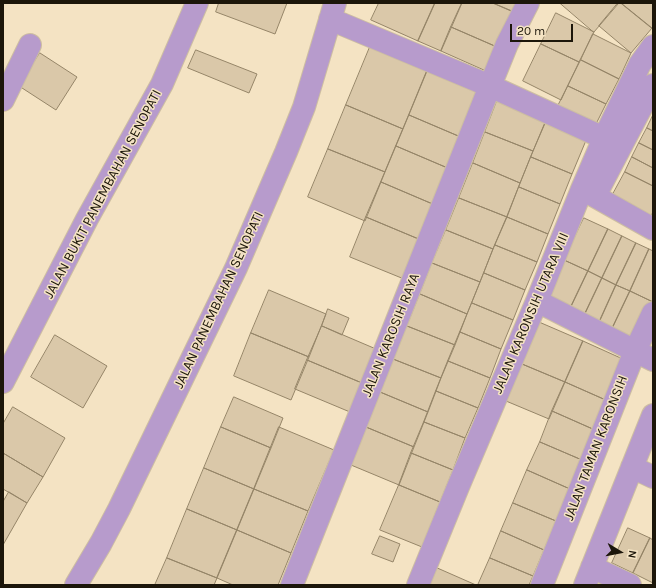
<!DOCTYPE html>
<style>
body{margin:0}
#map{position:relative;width:656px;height:588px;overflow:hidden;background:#f4e3c3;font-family:Karla,sans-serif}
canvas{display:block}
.frame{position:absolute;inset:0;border:4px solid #1c160a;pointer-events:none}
.north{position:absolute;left:600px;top:532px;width:40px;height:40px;-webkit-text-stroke:3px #f4e3c3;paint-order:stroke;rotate:100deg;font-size:11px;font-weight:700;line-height:16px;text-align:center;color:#1c160a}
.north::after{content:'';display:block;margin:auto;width:14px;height:18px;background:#1c160a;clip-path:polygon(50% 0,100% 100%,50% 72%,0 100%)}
.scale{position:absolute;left:510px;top:24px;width:63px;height:18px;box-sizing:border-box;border:2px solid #1c160a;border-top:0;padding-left:5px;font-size:12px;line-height:14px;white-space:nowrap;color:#1c160a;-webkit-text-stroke:3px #f4e3c3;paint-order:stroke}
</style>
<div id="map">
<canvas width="656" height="588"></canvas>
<div class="frame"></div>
<div class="north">N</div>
<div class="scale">20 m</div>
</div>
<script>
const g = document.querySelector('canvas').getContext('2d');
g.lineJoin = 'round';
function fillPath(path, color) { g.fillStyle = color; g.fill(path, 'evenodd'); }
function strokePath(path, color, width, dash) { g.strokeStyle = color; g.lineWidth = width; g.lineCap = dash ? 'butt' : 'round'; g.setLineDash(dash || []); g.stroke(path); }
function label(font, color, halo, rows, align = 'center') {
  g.font = font + ' Karla,sans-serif'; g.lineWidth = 3; g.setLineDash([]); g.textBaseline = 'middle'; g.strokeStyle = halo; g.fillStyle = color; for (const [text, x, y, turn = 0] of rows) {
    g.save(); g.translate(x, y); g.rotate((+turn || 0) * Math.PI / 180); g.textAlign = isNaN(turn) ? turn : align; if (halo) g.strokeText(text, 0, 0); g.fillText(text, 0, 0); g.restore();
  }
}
const building = new Path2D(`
 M219 3H287L275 34 216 12Z
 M379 3H435L418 41 371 20Z
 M435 3H462L441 51 418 41Z
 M462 3H493L512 11 497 47 451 27Z
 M493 3H516L512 11Z
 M560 3H617L618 4 594 32Z
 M618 3H621L652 28 631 53 599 26Z
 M621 3H653V26L652 28Z
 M556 13 594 32 579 62 541 44Z
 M451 27 497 47 486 71 441 51Z
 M593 34 631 53 619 79 581 60Z
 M541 44 579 62 561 100 523 81Z
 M370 47 427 71 403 129 346 105Z
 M196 50 257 74 249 93 188 68Z
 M40 53 77 77 56 110 19 86Z
 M581 60 619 79 606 104 568 86Z
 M427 71 481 94 463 138 409 115Z
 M568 86 606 104 596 124 558 106Z
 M497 101 546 121 533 151 485 132Z
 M346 105 403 129 385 172 328 149Z
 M409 115 463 138 450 169 396 146Z
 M653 115V131L647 128Z
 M546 121 587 138 572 174 531 157Z
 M647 128 653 131V150L639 143Z
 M485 132 533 151 520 183 473 163Z
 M639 143 653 150V168L632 157Z
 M396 146 450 169 435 205 381 182Z
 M328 149 385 172 365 221 308 197Z
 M531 157 572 174 560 204 519 187Z
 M632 157 653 168V186L625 172Z
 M473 163 520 183 507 217 459 198Z
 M625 172 653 186V212L651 216 612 196Z
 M381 182 435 205 421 240 366 217Z
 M519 187 560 204 548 234 507 217Z
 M459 198 507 217 493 249 446 230Z
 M366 217 421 240 404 279 350 257Z
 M507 217 548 234 537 262 495 245Z
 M584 218 608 229 588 271 564 260Z
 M608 229 622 236 602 278 588 271Z
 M446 230 493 249 480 282 432 263Z
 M622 236 636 243 616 285 602 278Z
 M636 243 649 249 630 291 616 285Z
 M495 245 537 262 525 290 484 273Z
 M649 249 653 251V302L630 291Z
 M564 260 588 271 568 313 544 302Z
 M432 263 480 282 467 314 420 294Z
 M588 271 602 278 582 320 568 313Z
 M484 273 525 290 513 320 472 303Z
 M602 278 616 285 597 327 582 320Z
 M616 285 630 291 610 333 597 327Z
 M269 290 326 314 309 357 251 333Z
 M630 291 653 302 633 344 610 333Z
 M420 294 467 314 455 345 407 326Z
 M472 303 513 320 501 349 460 332Z
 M328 309 349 318 342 335 322 326Z
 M539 322 583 341 565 382 522 364Z
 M322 326 376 349 362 383 307 360Z
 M407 326 455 345 441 378 393 359Z
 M460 332 501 349 490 378 448 361Z
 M251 333 309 357 291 400 234 376Z
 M55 335 107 366 83 408 31 377Z
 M583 341 625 360 608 401 565 382Z
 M393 359 441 378 428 412 380 392Z
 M307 360 362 383 350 412 295 389Z
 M448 361 490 378 478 408 436 391Z
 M522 364 565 382 549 419 506 401Z
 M565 382 608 401 595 430 552 411Z
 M436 391 478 408 465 438 424 422Z
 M380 392 428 412 414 447 366 427Z
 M234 397 283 418 271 448 221 427Z
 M13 407 65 438 43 477 3 453V424Z
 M552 411 595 430 582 460 540 442Z
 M424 422 465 438 453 470 411 453Z
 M221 427 271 448 254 489 204 468Z
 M279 427 334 450 308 511 254 489Z
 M366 427 414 447 399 485 351 465Z
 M540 442 582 460 570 489 527 470Z
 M3 453 43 477 27 503 3 489Z
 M411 453 453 470 440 502 399 485Z
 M204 468 254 489 237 530 187 509Z
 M527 470 570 489 556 521 513 503Z
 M399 485 440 502 422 547 380 530Z
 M254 489 308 511 291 553 237 530Z
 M9 492 27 503 3 545V502Z
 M513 503 556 521 544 550 501 531Z
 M187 509 237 530 217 578 167 558Z
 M628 528 650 538 633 573 612 563Z
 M237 530 291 553 278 585H233L217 578Z
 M501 531 544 550 533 576 490 558Z
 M380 536 400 544 393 562 372 554Z
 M650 538 653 540V583L633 573Z
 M167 558 217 578 214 585H155Z
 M490 558 533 576 529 585H478Z
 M435 567 476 585H427Z`);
const street = new Path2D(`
 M330 19 490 86 604 138
 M3 100 30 45
 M582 189 653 229
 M595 196 653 85
 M537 301 653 360
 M3 382 87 219 162 84 197 3
 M632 467 653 477
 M592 567 630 585
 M76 585 101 543 119 509 236 268 286 152 304 107 335 3
 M292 585 490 86 507 44 528 3
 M418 585 458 487 537 301 582 189 604 138 640 64 653 46
 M542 585 635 351 653 313
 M585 585 653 415`);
const streetNames = [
 ["JALAN BUKIT PANEMBAHAN SENOPATI",103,194,-62],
 ["JALAN PANEMBAHAN SENOPATI",219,300,-65],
 ["JALAN KARONSIH UTARA VIII",531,313,-67],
 ["JALAN KAROSIH RAYA",391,335,-68],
 ["JALAN TAMAN KARONSIH",596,448,-69]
];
fillPath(building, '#dac8a9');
strokePath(building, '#958568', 1);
strokePath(street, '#cdbea2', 24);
strokePath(street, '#b79bcc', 22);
label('14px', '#1c160a', '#f4e3c3', streetNames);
</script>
